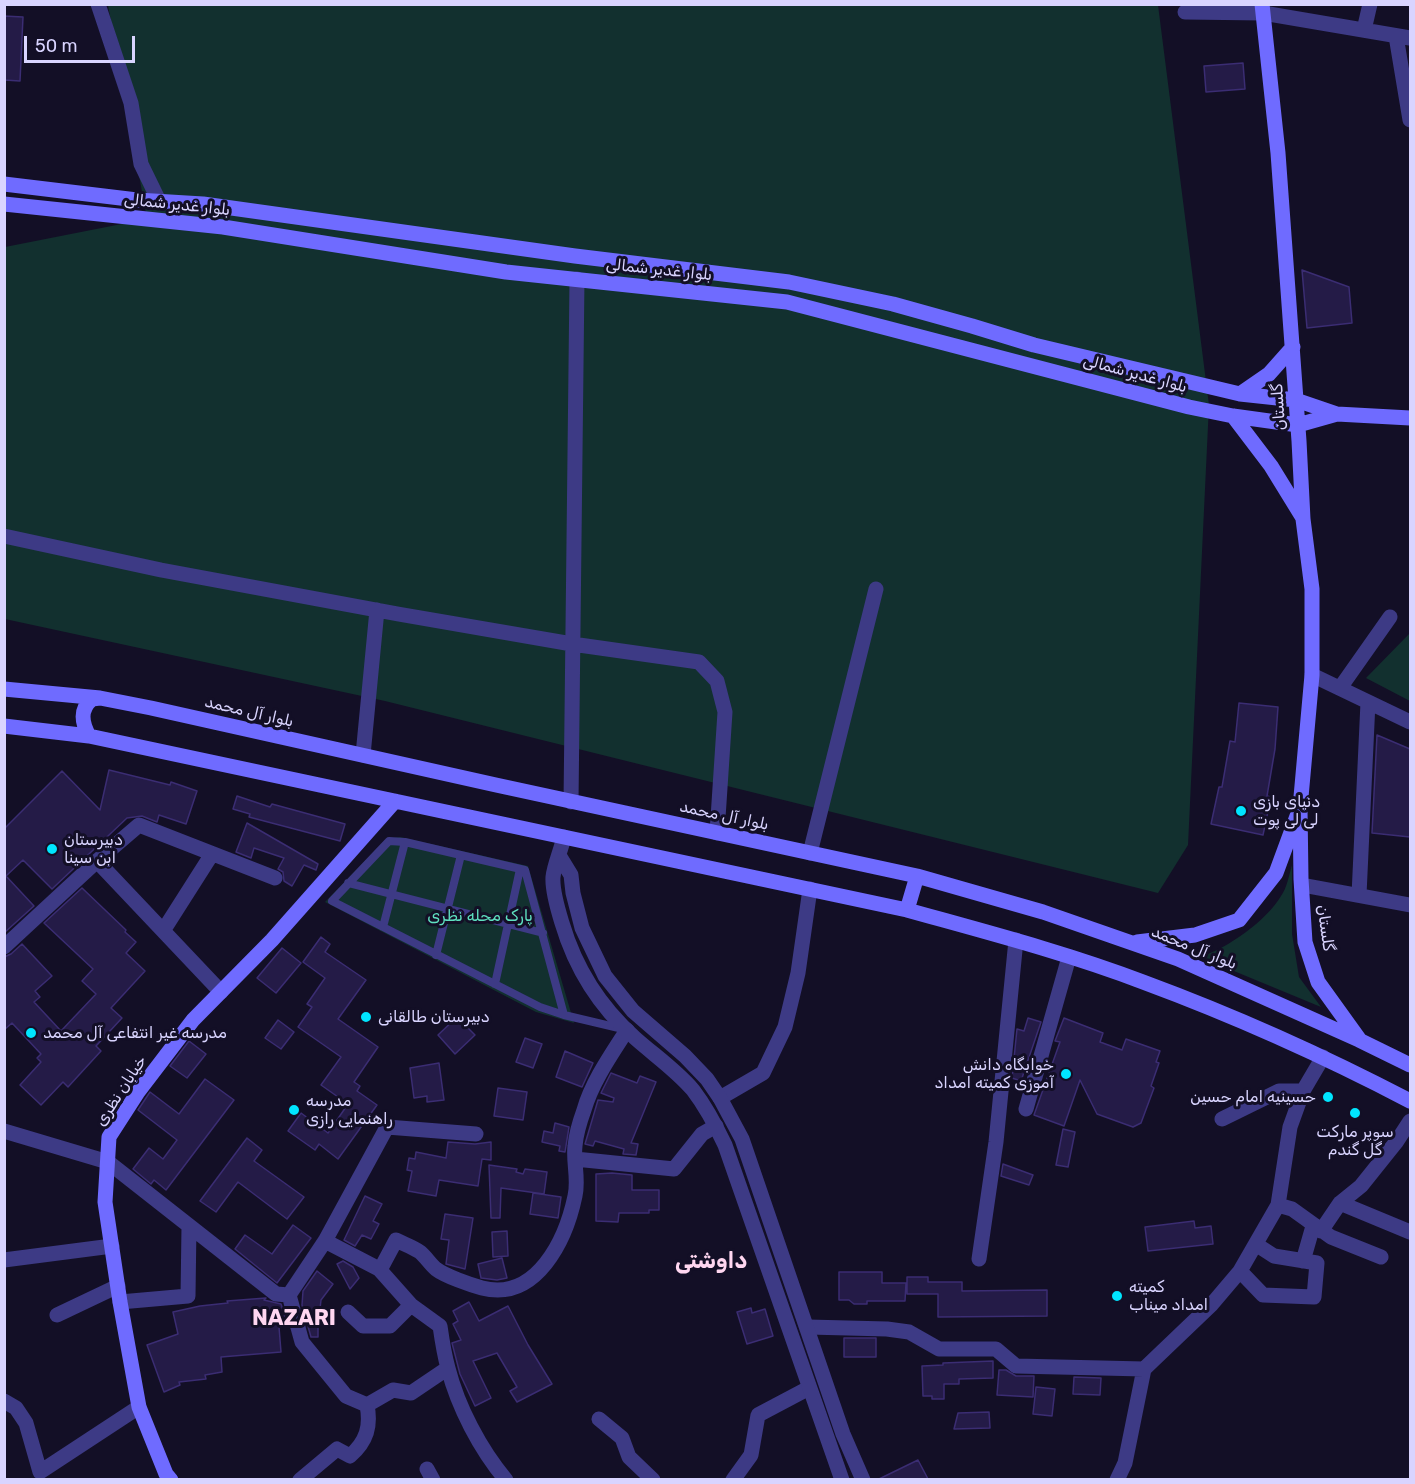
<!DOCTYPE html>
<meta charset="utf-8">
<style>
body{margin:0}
#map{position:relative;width:1415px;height:1484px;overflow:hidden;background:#130f26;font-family:Rubik,sans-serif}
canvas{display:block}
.frame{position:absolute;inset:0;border:6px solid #d9d4ff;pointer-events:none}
.scale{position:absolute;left:24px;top:36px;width:111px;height:27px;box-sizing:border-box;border:3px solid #d9d4ff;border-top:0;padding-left:8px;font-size:18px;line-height:21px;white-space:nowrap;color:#d9d4ff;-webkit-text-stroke:4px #130f26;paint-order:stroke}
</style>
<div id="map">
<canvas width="1415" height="1484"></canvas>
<div class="frame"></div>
<div class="scale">50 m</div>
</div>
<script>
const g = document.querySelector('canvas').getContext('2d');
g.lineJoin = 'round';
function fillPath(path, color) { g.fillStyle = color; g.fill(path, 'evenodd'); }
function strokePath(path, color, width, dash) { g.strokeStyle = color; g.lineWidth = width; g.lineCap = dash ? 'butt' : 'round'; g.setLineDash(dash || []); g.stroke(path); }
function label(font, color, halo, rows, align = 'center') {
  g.font = font + ' Rubik,"Noto Naskh Arabic",sans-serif'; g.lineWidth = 6; g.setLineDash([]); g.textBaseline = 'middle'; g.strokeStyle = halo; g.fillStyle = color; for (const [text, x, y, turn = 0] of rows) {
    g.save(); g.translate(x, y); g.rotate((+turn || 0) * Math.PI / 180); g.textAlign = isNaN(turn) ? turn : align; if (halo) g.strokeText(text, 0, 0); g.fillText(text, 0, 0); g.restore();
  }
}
const green = new Path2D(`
 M108 5H1158L1209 405 1188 845 1158 893 385 701 5 619V247L147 219Z
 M1410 633V701L1366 678Z
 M400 837 528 866 574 1023 536 1012 325 902 386 839Z
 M1292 865V934L1299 977 1321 1007 1200 957C1228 948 1266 921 1281 896 1287 888 1289 875 1292 865Z`);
const building = new Path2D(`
 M4 16 23 17 20 81 4 80Z
 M1243 63 1245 89 1206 92 1204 66Z
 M1302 270 1349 287 1352 323 1307 328Z
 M1239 703 1278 707 1275 749 1267 796 1271 797 1263 835 1211 824 1219 787H1222L1230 741 1235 742Z
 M1377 735 1410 749V837L1372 833Z
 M109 770 170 785 171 782 197 791 186 824 159 815 157 822 142 816 127 818 52 889 23 860 6 876 34 906 4 933V829L62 771 100 810Z
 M237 796 270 807 272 804 345 824 340 841 249 817 250 814 233 809Z
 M247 823 318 864 316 870 304 865 292 886 284 881 283 872 278 869 284 858 254 848 251 858 236 852Z
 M82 888 126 930 125 932 136 942 126 953 145 971 111 1008 122 1018 96 1046 101 1051 68 1087 63 1082 41 1105 20 1085 41 1062 37 1058 41 1054 12 1023 4 1030V957L11 954 22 944 52 976 35 991 40 997 34 1002 61 1031 96 994 82 981 93 969 44 923Z
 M321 937 330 944 325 952 366 980 338 1019 378 1047 354 1082 360 1086 357 1091 377 1105 338 1159 319 1144 315 1150 288 1131 301 1113 328 1133 348 1104 321 1085 341 1057 298 1027 312 1007 307 1004 325 978 303 962Z
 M282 948 301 963 276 993 257 978Z
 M457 1017 475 1035 455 1054 438 1035Z
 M1028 1018 1041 1022 1021 1081 1012 1078 1017 1029 1024 1031Z
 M1064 1018 1103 1033 1100 1042 1122 1050 1126 1039 1160 1051 1156 1062 1159 1063 1151 1086 1154 1088 1141 1123 1133 1127 1097 1114 1080 1080 1064 1126 1034 1115 1060 1042 1055 1041Z
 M278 1020 294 1032 281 1049 265 1038Z
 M525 1038 542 1044 533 1068 516 1062Z
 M189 1041 206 1054 187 1078 170 1066Z
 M565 1051 593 1063 582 1087 556 1077Z
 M439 1063 444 1100 427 1102V1096L414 1098 410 1068Z
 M611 1073 637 1083 640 1076 656 1082 631 1143 638 1144 636 1155 623 1154 624 1149 595 1141 593 1146 585 1144 598 1100 613 1102 614 1098 601 1093Z
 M205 1079 234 1100 166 1190 154 1180 151 1184 133 1169 149 1148 163 1159 177 1140 138 1110 150 1092 179 1114Z
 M498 1088 527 1092 523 1120 494 1116Z
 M555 1123 569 1127 565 1152 559 1151 560 1146 542 1142 544 1131 553 1133Z
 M1063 1129 1075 1132 1068 1167 1056 1165Z
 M247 1138 262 1150 254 1161 304 1197 287 1219 238 1182 216 1212 200 1201Z
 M448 1142 475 1144 491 1142V1160L482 1159 478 1186 439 1180 436 1196 408 1191 412 1171 407 1170 409 1158 415 1159 416 1152 446 1158Z
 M1003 1164 1033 1175 1029 1185 1001 1176Z
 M489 1165 517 1169 516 1172 523 1174 525 1169 547 1172 544 1194 501 1188 500 1218H491Z
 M612 1173 632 1175V1190H659V1210H649V1213H619L618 1222 596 1221V1174Z
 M533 1193 561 1197 558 1218 530 1214Z
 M365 1196 382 1204 373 1221 379 1224 371 1239 362 1235 355 1246 344 1240Z
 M445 1214 473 1218 465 1269 446 1264 449 1240 441 1239Z
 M1194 1221 1195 1228 1211 1226 1213 1244 1148 1251 1145 1227Z
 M293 1225 311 1238 277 1283 235 1249 245 1235 272 1254Z
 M507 1231 508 1256 493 1257 492 1232Z
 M502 1258 507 1278 497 1280 481 1278 478 1264Z
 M343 1261 353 1267 359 1278 350 1289 337 1264Z
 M317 1271 333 1284 321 1300 320 1309 318 1308V1337H311L302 1305 303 1291Z
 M839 1272H882V1283H906L905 1301H867V1304H854L849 1300H839Z
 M907 1277H928V1282H962V1291L1047 1290V1316L938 1317V1294H907Z
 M266 1298 264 1300 281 1304 288 1326 279 1327 281 1352 221 1357 222 1372 205 1375 206 1379 179 1382 180 1385 164 1392 147 1345 178 1334 173 1312 200 1306 228 1303 227 1301Z
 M469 1302 479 1321 508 1306 528 1345 552 1384 517 1402 510 1391 517 1387 497 1353 473 1361 491 1398 475 1406 460 1374 452 1343 461 1340 453 1324 458 1321 453 1311Z
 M751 1308 752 1313 765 1309 773 1336 747 1344 737 1312Z
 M844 1338H876V1357H844Z
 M993 1361V1378L959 1379V1384H944V1399H932V1396H923L922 1366 943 1365V1363Z
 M999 1370H1006L1016 1376H1034L1033 1397 997 1395Z
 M1074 1377 1101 1378 1100 1395 1073 1394Z
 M1036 1387 1055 1389 1052 1416 1033 1414Z
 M989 1412 990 1428 954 1429 958 1413Z
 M918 1460 928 1479H879Z`);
const service = new Path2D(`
 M389 841 405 842 525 870 564 1015 540 1007 332 901Z
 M348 883 543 933
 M383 927 405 842
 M436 955 461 855
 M495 984 520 869
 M564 1015 623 1029`);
const minor = new Path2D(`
 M98 4 131 103 141 164 159 201
 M1185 12 1263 13 1410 38
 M1364 30 1370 4
 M1396 36 1410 120
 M4 536 161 570 398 614 572 644 699 662 717 681 725 712 717 833
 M1312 675 1410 722
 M1340 688 1390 617
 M363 755 377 610
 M571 802 577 279
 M810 853 876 589
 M97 861 139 825 275 878
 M1302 885 1410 905
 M1359 895 1368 702
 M163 931 212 854
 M4 947 97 861 221 992
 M720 1098 763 1073 785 1027 798 973 810 889
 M1026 1109 1069 957
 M1222 1119 1279 1091H1303
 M4 1131 108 1162 276 1294 289 1295 325 1241 387 1127 476 1134
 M575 1159 674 1169 702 1134 716 1126
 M1340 1203 1410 1232
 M1278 1205 1292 1209 1331 1237 1381 1257
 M1321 1231 1340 1203 1361 1186 1397 1141 1410 1121
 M325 1241 379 1269 411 1305 440 1326C442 1340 444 1354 448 1368 458 1407 480 1449 506 1480
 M979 1259 996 1142 1016 940
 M4 1260 112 1246
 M1303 1261 1313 1226
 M380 1270 396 1240C404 1244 413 1247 420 1252 426 1257 430 1264 436 1269 445 1276 471 1285 482 1288 537 1302 566 1239 575 1196 579 1179 573 1163 575 1146 576 1134 580 1121 584 1110 592 1082 611 1055 627 1030
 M1240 1271 1263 1295 1314 1297 1317 1263 1274 1256 1257 1245
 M289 1295 302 1342 346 1396 367 1405
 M120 1302 188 1296 189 1226
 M348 1312 363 1326H390L411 1305
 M57 1315 118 1286
 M808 1327 887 1329 909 1332 939 1349H996L1016 1366 1144 1369
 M4 1401 16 1408 26 1423 40 1472 139 1407
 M599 1419 622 1438 629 1457 653 1480
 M427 1469 433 1480
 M300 1480 337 1449 350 1456C367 1441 371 1426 367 1405L393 1390 411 1393 448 1368
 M733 1480 751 1455 758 1415 809 1388
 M1117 1480 1125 1463 1144 1369 1212 1304 1240 1271 1278 1205 1290 1127 1303 1091 1323 1057`);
const tertiary = new Path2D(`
 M564 837C561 850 554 866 553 877 552 891 558 910 562 923 575 967 600 1007 635 1038 654 1055 676 1070 693 1090 706 1107 716 1126 725 1145L842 1480
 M560 857 571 875 573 893 582 928 605 976 633 1011 685 1056 707 1079 720 1098 742 1139 843 1434 863 1480`);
const secondary = new Path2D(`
 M1262 4 1278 153 1299 441 1303 519 1312 589V675L1300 808 1301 879 1305 942 1318 982 1359 1039
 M4 184 137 200 203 204 575 256 789 282 893 304 972 326 1034 345 1240 394 1296 400 1337 414 1410 418
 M4 204 223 227 506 272 787 302 1189 407 1233 416 1298 425 1337 414
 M1240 394 1269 374 1293 347
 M1233 416 1271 466 1303 518
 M4 689 100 698 151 708 496 785 917 876 1043 912 1178 959 1359 1040 1410 1065
 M4 726 89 736 907 910C986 932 1067 953 1143 982 1235 1016 1324 1056 1410 1101
 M89 736C82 723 79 710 92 699L100 698
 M907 910 917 876
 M1137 942 1195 935 1239 920 1276 873 1297 816
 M171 1480 166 1474 139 1407 120 1302 105 1202 109 1137 138 1092 193 1020 272 940 395 801`);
const markers = [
 [1241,811,6,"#00e5ff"],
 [52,849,6,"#00e5ff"],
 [366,1017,6,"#00e5ff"],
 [31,1033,6,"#00e5ff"],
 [1066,1074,6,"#00e5ff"],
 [1328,1097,6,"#00e5ff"],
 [294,1110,6,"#00e5ff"],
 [1355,1113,6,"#00e5ff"],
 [1117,1296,6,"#00e5ff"]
];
const streetNames = [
 ["بلوار غدیر شمالی",177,205,6],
 ["بلوار غدیر شمالی",659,270,6],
 ["بلوار غدیر شمالی",1135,374,15],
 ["گلستان",1279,407,-94],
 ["بلوار آل محمد",249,712,13],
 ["بلوار آل محمد",724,816,12],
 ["گلستان",1325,928,82],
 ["بلوار آل محمد",1194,948,22],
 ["خیابان نظری",121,1091,-57]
];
const poiNames = [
 ["دنیای بازی",1253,802],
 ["لی لی پوت",1253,820],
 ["دبیرستان",64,840],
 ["ابن سینا",64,858],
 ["دبیرستان طالقانی",378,1017],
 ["مدرسه غیر انتفاعی آل محمد",43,1033],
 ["خوابگاه دانش",1054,1065,"right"],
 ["آموزی کمیته امداد",1054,1083,"right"],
 ["حسینیه امام حسین",1316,1097,"right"],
 ["مدرسه",306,1101],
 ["راهنمایی رازی",306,1119],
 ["سوپر مارکت",1355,1132,"center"],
 ["گل گندم",1355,1150,"center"],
 ["کمیته",1129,1287],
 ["امداد میناب",1129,1305]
];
const parkNames = [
 ["پارک محله نظری",480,916]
];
const districtNames = [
 ["داوشتی",711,1262],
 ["NAZARI",294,1319]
];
fillPath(green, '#12302f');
fillPath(building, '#241b47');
strokePath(building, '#3b2d73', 1.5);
strokePath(service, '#3d3a85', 8);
strokePath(minor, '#3d3a85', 15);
strokePath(tertiary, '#3d3a85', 15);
strokePath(secondary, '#6f6bff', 15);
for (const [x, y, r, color] of markers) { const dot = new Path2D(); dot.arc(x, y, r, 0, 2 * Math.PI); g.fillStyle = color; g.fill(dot); strokePath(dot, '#130f26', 2); }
label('16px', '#d9d4ff', '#130f26', streetNames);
label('16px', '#d9d4ff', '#130f26', poiNames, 'left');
label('16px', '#5fe0c0', '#130f26', parkNames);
label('bold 22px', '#ffd6f0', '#130f26', districtNames);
</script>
